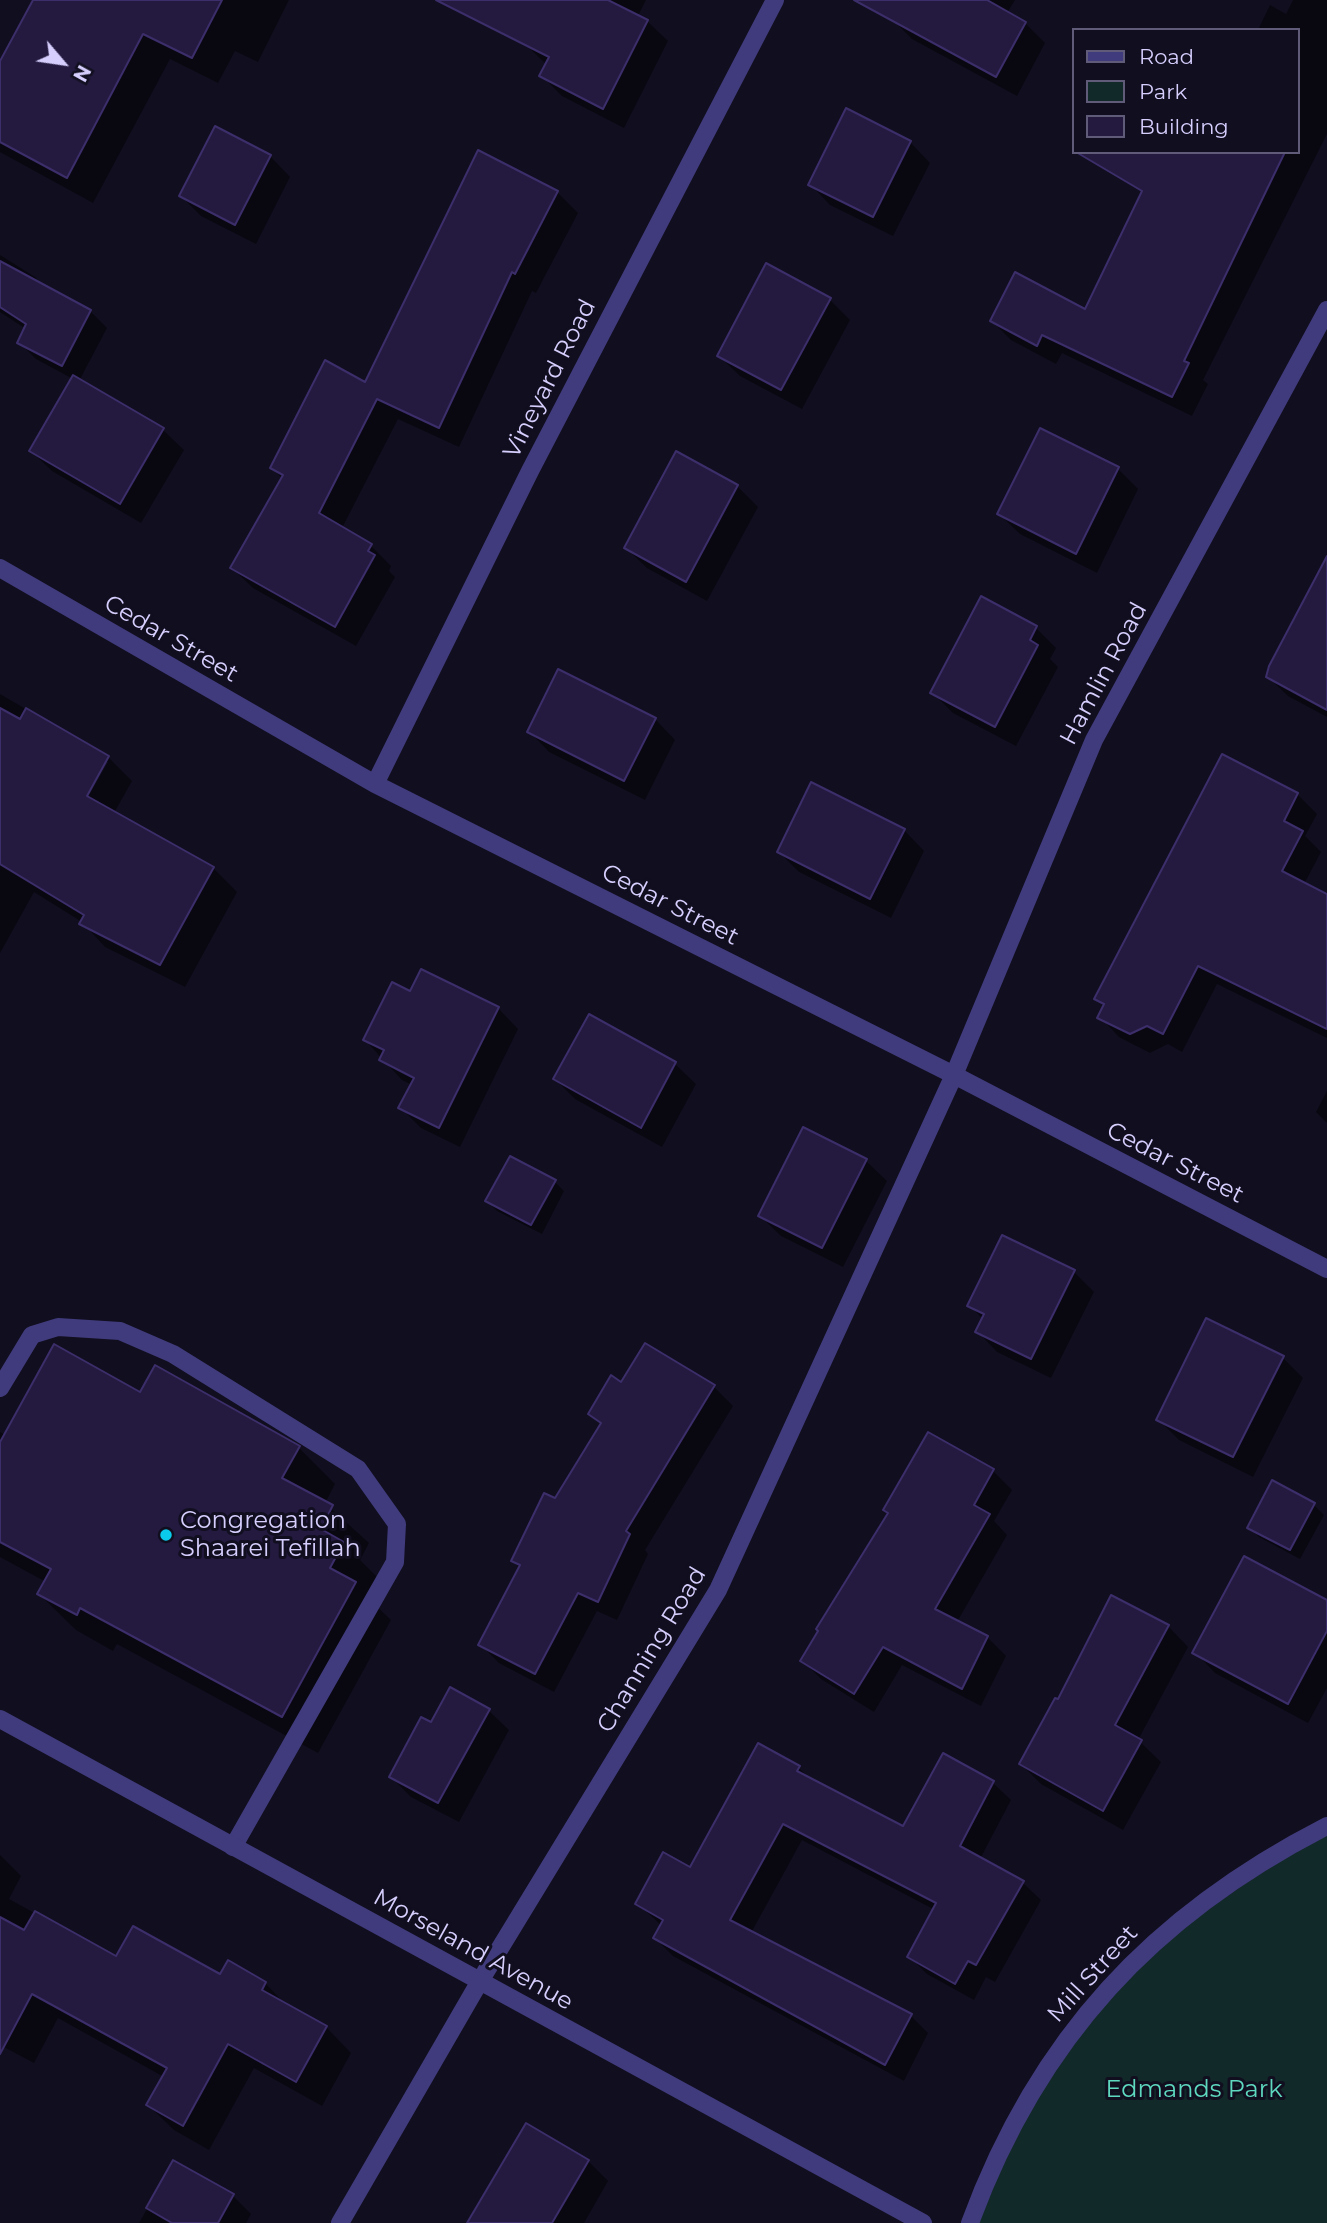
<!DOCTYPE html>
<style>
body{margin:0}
#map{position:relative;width:1327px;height:2223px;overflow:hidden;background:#110e1f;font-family:Montserrat,sans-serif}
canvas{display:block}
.legend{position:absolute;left:1072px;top:28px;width:228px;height:126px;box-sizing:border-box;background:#110e1f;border:2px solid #605b78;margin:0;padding:9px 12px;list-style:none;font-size:21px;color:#d6cefd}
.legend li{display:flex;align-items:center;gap:14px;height:35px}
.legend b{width:35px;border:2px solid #605b78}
.north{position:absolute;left:28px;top:28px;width:70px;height:70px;-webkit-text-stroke:5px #110e1f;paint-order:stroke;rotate:119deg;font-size:19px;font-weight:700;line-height:28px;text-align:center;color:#d6cefd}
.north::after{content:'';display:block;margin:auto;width:24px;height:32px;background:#d6cefd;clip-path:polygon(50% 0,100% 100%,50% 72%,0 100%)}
</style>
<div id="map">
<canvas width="1327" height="2223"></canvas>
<ul class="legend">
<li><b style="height:9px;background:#403b7c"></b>Road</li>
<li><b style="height:19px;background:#112929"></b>Park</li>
<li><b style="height:19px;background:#241a3f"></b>Building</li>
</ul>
<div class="north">N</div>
</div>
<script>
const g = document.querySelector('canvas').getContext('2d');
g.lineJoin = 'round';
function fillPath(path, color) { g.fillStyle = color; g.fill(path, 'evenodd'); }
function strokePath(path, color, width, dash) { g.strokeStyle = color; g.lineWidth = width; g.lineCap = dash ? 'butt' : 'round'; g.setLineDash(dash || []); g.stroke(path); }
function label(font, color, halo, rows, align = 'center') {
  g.font = font + ' Montserrat,sans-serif'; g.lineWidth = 6; g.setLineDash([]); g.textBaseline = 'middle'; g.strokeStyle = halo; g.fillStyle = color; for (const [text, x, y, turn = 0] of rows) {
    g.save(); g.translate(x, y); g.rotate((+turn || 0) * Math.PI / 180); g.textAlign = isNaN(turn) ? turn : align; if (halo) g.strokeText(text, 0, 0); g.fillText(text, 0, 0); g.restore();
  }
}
const green = new Path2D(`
 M1327 1826V2223H970L1001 2147 1131 1964Z`);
const shadow = new Path2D(`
 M110 0H289L258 62 235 51 218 83 170 59 93 203 0 152V65Z
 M546 0H646L638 16 647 21 668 41 624 128 562 96 542 76 547 65 524 43Z
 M901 0H1015L1007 13 1025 23 1045 43 1017 96 912 39 892 19Z
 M1293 0H1327V134L1203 380 1208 384 1192 416 1062 353 1056 364 1011 340 992 321 1086 311 1197 152H1297V30H1258L1270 5 1286 14Z
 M910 142 930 163 893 236 830 205 810 184Z
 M478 152 557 192 578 213 536 293 532 291 459 447 398 419 342 528 371 546 391 566 389 571 395 577 356 646 253 588 232 568 283 479 272 468 366 384Z
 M270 156 290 177 256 244 201 216 181 196Z
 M0 255 35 277 46 288 90 311 107 328 79 381 163 430 184 450 141 523 52 471 31 451 73 379 36 359 19 342 26 329 0 312Z
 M830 300 850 320 802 409 740 376 719 356Z
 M677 453 737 486 758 507 707 601 647 568 626 548Z
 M1118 469 1138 489 1097 573 1020 534 999 514Z
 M1327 561V717L1288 696 1268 677Z
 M1036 628 1056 648 1050 659 1058 667 1016 746 953 713 932 692Z
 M0 694 108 757 132 781 114 813 213 868 237 892 185 987 105 947 82 922 34 892 0 953ZM104 762H108L84 804 81 802Z
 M655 719 675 740 645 800 549 752 529 731Z
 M1223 756 1297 794 1317 814 1305 836 1321 852 1304 884 1327 896V1038L1217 984 1182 1052 1168 1044 1150 1053 1119 1037 1100 1017 1105 1007 1097 999Z
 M904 830 924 851 891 918 799 872 779 852Z
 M411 994 498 1008 518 1029 460 1147 421 1128 401 1108 412 1085 402 1080 365 1040Z
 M589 1017 675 1064 696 1084 662 1147 575 1099 555 1079Z
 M1327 1091V1123L1316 1112Z
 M803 1129 866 1161 887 1181 843 1267 781 1236 760 1216Z
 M554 1181 564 1191 542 1234 497 1211 487 1201Z
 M1074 1272 1094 1292 1051 1378 997 1352 977 1331 983 1319 969 1305Z
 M1282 1357 1303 1378 1253 1477 1179 1440 1158 1419Z
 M622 1384 714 1387 733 1406 645 1550 648 1554 617 1620 597 1611 554 1692 499 1663 480 1644 520 1568 514 1561 601 1425 590 1414Z
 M141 1395 299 1448 335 1484 325 1503 369 1543 360 1560 380 1580 369 1599 391 1620 318 1753 117 1644 113 1651 76 1630 39 1594 46 1582 0 1557V1432L6 1435Z
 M993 1471 1012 1490 994 1521 1007 1535 957 1622 987 1637 1006 1656 981 1706 902 1665 874 1712 821 1679 802 1660 889 1514 885 1510Z
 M1314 1505 1324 1515 1300 1559 1259 1537 1249 1527Z
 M1327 1602V1688L1308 1723 1215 1673 1195 1652Z
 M1168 1626 1188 1647 1138 1740 1161 1762 1123 1830 1041 1784 1021 1764 1059 1701Z
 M488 1710 509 1730 459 1822 411 1797 391 1777 431 1725Z
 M944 1756 993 1783 1011 1800 980 1859 1023 1883 1041 1900 995 1982 986 1977 974 2000 927 1974 909 1956 935 1910 802 1840 751 1933 910 2015 928 2033 904 2081 673 1956 655 1938 662 1926 637 1903 690 1869 799 1768 810 1779 904 1828Z
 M0 1855 21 1876 9 1899 117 1958 265 1983 287 2006 326 2027 351 2053 322 2106 254 2068 209 2150 174 2130 148 2105 164 2077 58 2018 34 2063 0 2045Z
 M588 2161 608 2181 584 2223H480Z
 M174 2162 233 2196 251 2214 246 2223H139Z`);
const building = new Path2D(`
 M33 0H222L192 58 143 34 67 178 0 142V61Z
 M436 0H608L648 20 603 109 539 76 549 57Z
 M854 0H987L1026 22 996 77Z
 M846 108 911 141 873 217 808 185Z
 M215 126 271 155 235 225 179 196Z
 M478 150 558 191 515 274 512 272 439 428 377 399 319 513 372 544 368 551 375 555 335 627 230 568 283 475 270 468 325 360 365 382Z
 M1076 152H1285L1184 361 1189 363 1172 397 1042 335 1037 346 990 321 1015 272 1085 309 1142 191Z
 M0 261 91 310 62 366 17 343 26 324 0 307Z
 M766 263 831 298 781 390 717 356Z
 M73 375 164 428 120 504 29 451Z
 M1040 428 1119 467 1076 554 997 514Z
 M676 451 738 485 686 582 624 548Z
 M1327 556V710L1266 677 1269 666Z
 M981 596 1037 626 1030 640 1038 645 995 727 930 693Z
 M558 669 656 718 624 781 527 732Z
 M0 708 20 719 26 708 109 756 87 796 214 867 160 965 79 924 84 915 0 864Z
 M1222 754 1298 793 1284 821 1303 831 1282 871 1327 894V1029L1198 966 1163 1034 1147 1026 1130 1034 1097 1018 1104 1004 1094 999Z
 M811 782 905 829 870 899 777 852Z
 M421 969 499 1007 439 1128 398 1108 414 1078 379 1060 384 1050 363 1040 392 982 410 991Z
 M589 1014 676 1062 641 1128 553 1079Z
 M803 1127 867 1159 822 1248 758 1216Z
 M510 1156 556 1180 531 1225 485 1201Z
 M1002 1235 1075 1270 1031 1359 975 1332 984 1314 967 1306Z
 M1206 1318 1284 1356 1233 1457 1156 1420Z
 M645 1343 715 1385 626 1531 630 1534 598 1602 578 1593 535 1674 478 1645 520 1565 511 1561 544 1493 555 1498 601 1423 588 1414 611 1375 621 1382Z
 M54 1344 140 1392 155 1365 300 1446 282 1478 333 1505 321 1529 344 1542 330 1568 356 1582 282 1717 80 1608 77 1615 37 1594 51 1569 0 1542V1442Z
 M928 1432 994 1469 974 1505 990 1514 935 1609 988 1636 962 1689 883 1647 854 1694 800 1661 818 1631 816 1629 888 1513 883 1510Z
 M1272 1480 1315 1503 1290 1550 1247 1528Z
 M1244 1556 1327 1600V1631L1288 1704 1192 1653Z
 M1111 1595 1169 1625 1115 1725 1142 1740 1103 1811 1019 1764 1055 1698 1058 1699Z
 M450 1687 490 1709 438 1803 389 1777 421 1717 431 1722Z
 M758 1743 800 1766 797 1771 903 1826 943 1753 994 1781 960 1846 1024 1881 976 1965 968 1961 955 1984 907 1957 936 1903 783 1824 730 1920 912 2014 885 2065 653 1938 663 1920 635 1904 663 1852 690 1867Z
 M35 1911 116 1956 133 1926 220 1974 228 1960 266 1982 262 1990 327 2026 296 2082 228 2044 183 2126 146 2105 167 2068 32 1994 0 2054V1917L24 1930Z
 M526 2123 589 2160 552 2223H467Z
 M173 2160 234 2194 218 2223H172L146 2208Z`);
const service = new Path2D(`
 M0 1388 32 1335 58 1327 120 1331 173 1354 358 1469 397 1524 395 1562 233 1847`);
const minor = new Path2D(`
 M0 568 375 784 954 1075 1327 1269
 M375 784 530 471 775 0
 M0 1719 923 2223
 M340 2223 480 1981 718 1590 954 1075 1094 740 1327 310`);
const tertiary = new Path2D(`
 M970 2223C1038 2038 1153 1915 1327 1826`);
const markers = [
 [166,1535,7,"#0bcbec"]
];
const streetNames = [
 ["Vineyard Road",550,379,-63],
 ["Cedar Street",171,639,30],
 ["Hamlin Road",1104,674,-62],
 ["Cedar Street",670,905,27],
 ["Cedar Street",1175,1163,27],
 ["Channing Road",652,1650,-59],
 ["Morseland Avenue",473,1950,29],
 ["Mill Street",1093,1974,-48]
];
const poiNames = [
 ["Congregation",180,1521],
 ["Shaarei Tefillah",180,1549]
];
const parkNames = [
 ["Edmands Park",1194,2090]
];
fillPath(green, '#112929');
fillPath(shadow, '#0007');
fillPath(building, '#241a3f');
strokePath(building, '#3c2e6a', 2);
strokePath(service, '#403b7c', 18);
strokePath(minor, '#403b7c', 18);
strokePath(tertiary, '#403b7c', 18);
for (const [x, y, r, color] of markers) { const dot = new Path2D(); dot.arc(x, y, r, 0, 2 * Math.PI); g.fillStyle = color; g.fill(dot); strokePath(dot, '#110e1f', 2.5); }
label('24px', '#d6cefd', '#110e1f', streetNames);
label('24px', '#d6cefd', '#110e1f', poiNames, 'left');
label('24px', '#5ed9c0', '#110e1f', parkNames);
</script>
